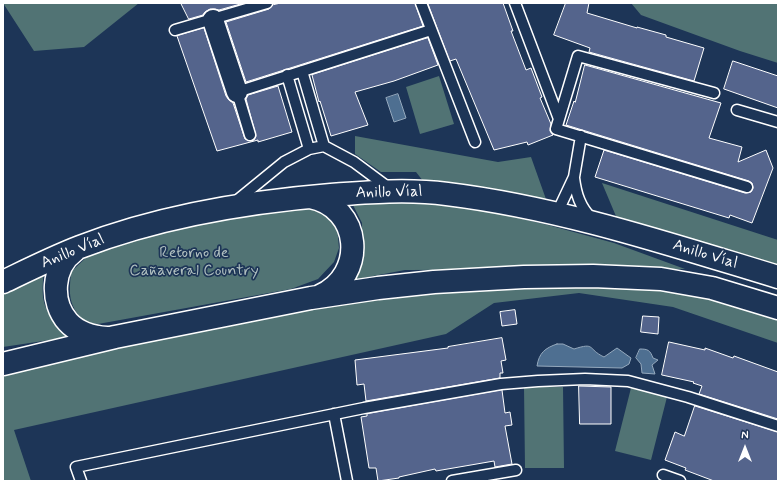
<!DOCTYPE html>
<meta charset="utf-8">
<style>
body{margin:0}
#map{position:relative;width:781px;height:484px;overflow:hidden;background:#1d3557;font-family:Mynerve,sans-serif}
canvas{display:block}
.frame{position:absolute;inset:0;border:4px solid #fff;pointer-events:none}
.north{position:absolute;left:725px;top:428px;width:40px;height:40px;-webkit-text-stroke:3px #1d3557;paint-order:stroke;rotate:0deg;font-size:11px;font-weight:700;line-height:16px;text-align:center;color:#fff}
.north::after{content:'';display:block;margin:auto;width:14px;height:18px;background:#fff;clip-path:polygon(50% 0,100% 100%,50% 72%,0 100%)}
</style>
<div id="map">
<canvas width="781" height="484"></canvas>
<div class="frame"></div>
<div class="north">N</div>
</div>
<script>
const g = document.querySelector('canvas').getContext('2d');
g.lineJoin = 'round';
function fillPath(path, color) { g.fillStyle = color; g.fill(path, 'evenodd'); }
function strokePath(path, color, width, dash) { g.strokeStyle = color; g.lineWidth = width; g.lineCap = dash ? 'butt' : 'round'; g.setLineDash(dash || []); g.stroke(path); }
function label(font, color, halo, rows, align = 'center') {
  g.font = font + ' Mynerve,sans-serif'; g.lineWidth = 3.5; g.setLineDash([]); g.textBaseline = 'middle'; g.strokeStyle = halo; g.fillStyle = color; for (const [text, x, y, turn = 0] of rows) {
    g.save(); g.translate(x, y); g.rotate((+turn || 0) * Math.PI / 180); g.textAlign = isNaN(turn) ? turn : align; if (halo) g.strokeText(text, 0, 0); g.fillText(text, 0, 0); g.restore();
  }
}
const green = new Path2D(`
 M3 3H139L84 47 34 51Z
 M631 3H778V63L740 51 641 15Z
 M439 76 454 124 420 134 406 87Z
 M355 136 498 162 531 157 547 202 423 181 416 172H381L355 154Z
 M602 183 778 240V269L618 221Z
 M410 200 468 206 548 225 614 243 685 269 405 270 352 280 362 241V223L351 201Z
 M306 206 326 214 337 227 339 248 334 262 318 279 291 289 98 324 84 322C68 304 69 295 71 272L95 249 184 221Z
 M44 269C40 307 44 310 70 337L3 347V290Z
 M526 286 669 289 778 318V343L673 307 579 293 494 303 446 334 14 430 31 481H3V377L27 367 382 294Z
 M524 387H563L564 468H525Z
 M631 388 667 397 651 460 615 451Z`);
const water = new Path2D(`
 M398 94 406 118 394 122 386 98Z
 M557 344H563L574 349C596 342 587 349 604 357L617 348 631 358 629 364 622 368 537 366C539 353 545 348 557 344Z
 M640 349C648 349 650 350 653 358L658 360 652 365 655 374 642 373 641 364 636 358Z`);
const building = new Path2D(`
 M181 3H244L219 10 215 9H210L205 12 203 15 189 19Z
 M281 3H415L423 26 246 82 226 22 269 9 273 5Z
 M428 3H503L513 31H511L526 70 531 68 542 97 540 98 551 124 550 131 553 135 528 145 527 142 494 150 456 59 450 61Z
 M566 3H589L587 13 637 28V27L666 35V37L704 48 694 81 589 52 590 48 554 35Z
 M204 28 226 96 229 100 233 103 245 139 251 141 254 140 256 136 246 99 248 95 278 86 292 132 258 142V140L217 151 177 36Z
 M428 38 438 65 394 81 355 92 368 125 331 136 320 101 319 102 312 75Z
 M733 61 778 76V108L724 89Z
 M585 65 721 103 709 138 742 147 738 162 766 150 773 168 752 223 730 215 729 218 595 177 604 150 745 193 751 192 753 188 752 183 749 181 566 125 574 101 575 102Z
 M515 310 517 324 502 326 500 312Z
 M643 316 659 317 658 334 641 332Z
 M502 338 506 360 501 361 503 373H500V378L366 401 364 384 357 385 355 360 448 348V347Z
 M669 342 705 350V348L733 358 734 356 778 372V419L699 394 702 386 693 383 694 382 662 375Z
 M579 386 611 387V424H580Z
 M502 390 505 413 510 412 512 425 505 426 512 464 495 467 494 461 436 471 435 469 399 477V478L378 481 376 468H369L361 417 367 416V414Z
 M695 406 778 432V481H714L685 470 686 468 665 460 675 432 684 436Z`);
const service = new Path2D(`
 M421 3 475 142
 M515 3 559 119
 M175 30 267 3
 M302 71 324 146
 M287 75 309 149
 M714 93 578 56 556 129 747 187
 M737 110 778 122
 M250 135 237 92 431 30
 M574 178C576 194 580 207 592 219
 M235 202 284 162 309 149 324 146 354 162 389 188
 M557 213 574 177 581 136
 M334 414 347 481
 M663 475 680 481
 M81 481 76 467 364 408 501 384 538 381 585 379 628 381 688 397 778 426
 M452 481 516 470`);
const minor = new Path2D(`
 M213 20 237 92`);
const trunk = new Path2D(`
 M310 197C362 207 367 275 320 296
 M74 251C52 267 50 302 68 322 78 333 93 337 107 338
 M3 282C28 270 54 257 80 247 160 216 245 202 331 195 369 192 409 189 447 194 561 208 669 244 778 277
 M3 364 115 337 311 298 378 288 434 282 524 277 593 276 661 279 712 288 778 308`);
const streetNames = [
 ["Anillo Víal",389,193,-1],
 ["Anillo Víal",73,252,-22],
 ["Anillo Víal",705,255,17]
];
const parkNames = [
 ["Retorno de",194,254],
 ["Cañaveral Country",194,272]
];
fillPath(green, '#517374');
fillPath(water, '#4e6f91');
strokePath(water, '#95a9bd', 1);
fillPath(building, '#54648c');
strokePath(building, '#fff', 1);
strokePath(service, '#fff', 13);
strokePath(minor, '#fff', 23);
strokePath(trunk, '#fff', 25);
strokePath(service, '#1d3557', 10);
strokePath(minor, '#1d3557', 20);
strokePath(trunk, '#1d3557', 22);
label('16px', '#fff', '#1d3557', streetNames);
label('16px', '#b1c0c0', '#1d3557', parkNames);
</script>
